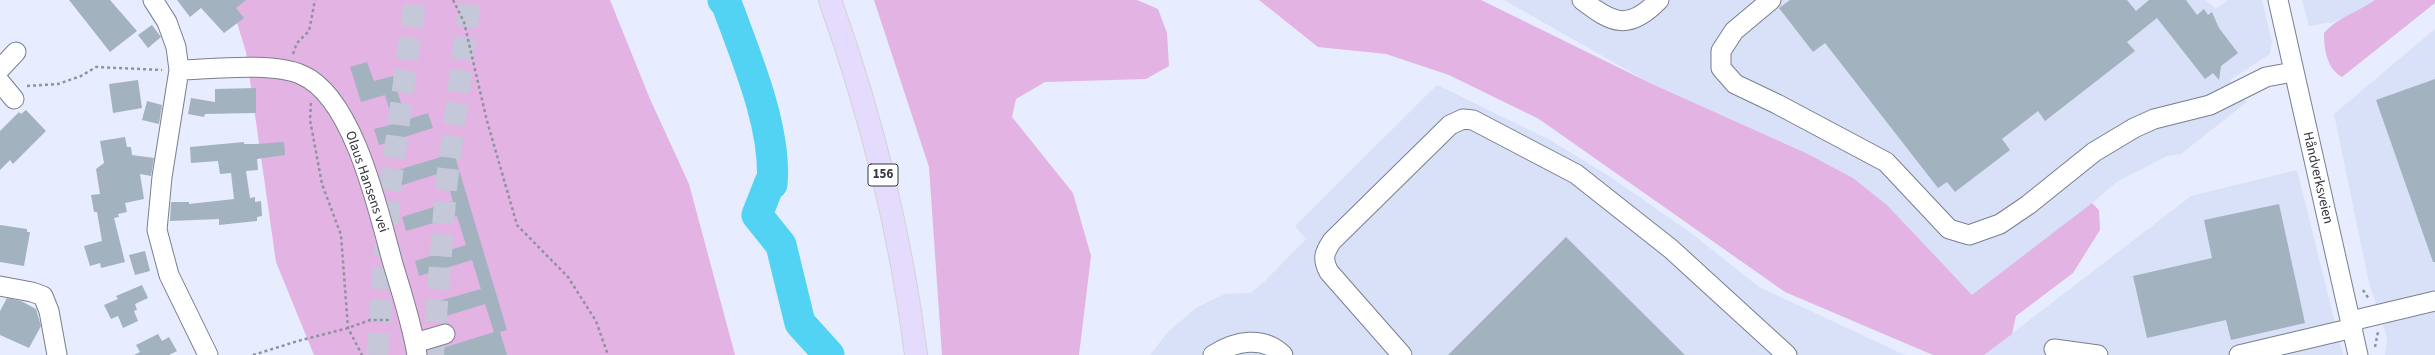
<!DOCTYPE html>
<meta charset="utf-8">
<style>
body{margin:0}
canvas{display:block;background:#e7ecfe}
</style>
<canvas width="2435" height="355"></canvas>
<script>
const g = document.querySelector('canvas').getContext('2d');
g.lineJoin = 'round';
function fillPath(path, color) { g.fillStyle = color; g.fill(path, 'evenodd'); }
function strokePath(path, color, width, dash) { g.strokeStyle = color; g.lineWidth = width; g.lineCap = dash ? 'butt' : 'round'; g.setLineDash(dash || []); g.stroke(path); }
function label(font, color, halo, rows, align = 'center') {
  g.font = font + ' "Source Sans 3",sans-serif'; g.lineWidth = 3; g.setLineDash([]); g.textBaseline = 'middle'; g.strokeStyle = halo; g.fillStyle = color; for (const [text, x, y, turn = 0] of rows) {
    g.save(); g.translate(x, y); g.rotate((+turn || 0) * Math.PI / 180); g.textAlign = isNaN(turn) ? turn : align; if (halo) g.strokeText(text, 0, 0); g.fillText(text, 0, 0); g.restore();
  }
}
const built = new Path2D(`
 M1504 0H2205L2216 9 2228 0H2262L2272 42 2270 54 2230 80 2247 102 2181 154 2167 156 2118 181 2064 227 1972 296 1887 205 1853 178 1808 154 1650 83Z
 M2302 0H2375L2363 9 2334 22 2309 26Z
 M2435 29V355H2385L2387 337 2369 283 2334 114Z
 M1437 85 1550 140 1609 176 1691 233 1759 287 1905 355H1150L1167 333 1196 308 1225 294 1251 293 1265 281 1306 239 1295 226Z
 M2297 170 2343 355H1984L2191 196Z`);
const green = new Path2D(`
 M230 0H610L650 99 689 184 735 355H314L276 262 246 52Z
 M874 0H1137L1158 9 1167 33 1169 66 1146 79 1045 82 1016 99 1012 117 1073 193 1091 256 1079 355H942L929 167Z
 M1259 0H1481L1650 83 1808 154 1853 178 1887 205 1972 295 2092 203 2099 210 2100 230 2073 273 2016 316 2012 334 1984 355H1933L1785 292 1539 119 1449 75 1386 54 1318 47Z
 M2375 0H2435V3L2342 77C2327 69 2324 49 2324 33 2338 17 2358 12 2375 0Z`);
const river = new Path2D(`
 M723 0 727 5C746 57 777 129 772 184L770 182 757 215 781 245 800 323 829 355`);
const building = new Path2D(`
 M69 0H110L137 31 110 52Z
 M177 0H246L236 8 244 18 224 33 201 8 190 17Z
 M1790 0H2127L2136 11 2149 0H2186L2197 15 2204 9 2208 15 2212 12 2219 28 2238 53 2221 66 2219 80 2213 73 2205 79 2157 18 2127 42 2135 51 2045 121 2038 111 2002 139 2010 150 1955 192 1947 182 1938 188 1825 43 1813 52 1779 8Z
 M152 25 161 37 148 48 138 35Z
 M367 62 374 81 393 76 406 120 428 113 433 128 379 145 374 129 394 124 385 95 361 102 350 67Z
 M2435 79V262H2433L2376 100Z
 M138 80 142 108 113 113 109 84Z
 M256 88V113L205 114 204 117 188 114 191 98 215 102V89Z
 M147 101 162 105 159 124 142 120Z
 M26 110 46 131 13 164 10 160 0 170V131L19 112 21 114Z
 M125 137 127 147H131L132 155 154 158 151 176 140 174 144 199 125 203 127 212 118 214 119 217 114 218 125 262 101 268 100 263 90 266 84 246 102 241 97 212H94L91 195 100 194 96 169 104 163 100 141Z
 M244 142V144H256L284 142 285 155 257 159 258 170 246 171 250 198 255 197V202L261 201 262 216 257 217V221L219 225V219L170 221 171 202H189V204L234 199 231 173 220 174 218 161 191 163 190 147Z
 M454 153 507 330 500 332 507 355H431L430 352 494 332 485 304 433 320 428 304 481 289 472 260 419 276 415 261 466 245 457 216 406 231 402 217 453 201 444 172 393 188 388 173Z
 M2279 204 2305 323 2231 340 2226 320 2147 338 2133 276 2212 258 2204 220Z
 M0 225 27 229V232H30L24 266 0 262Z
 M1566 237 1685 355H1448Z
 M145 251 150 271 135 275 129 255Z
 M142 285 148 298 135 304 137 310 134 311 138 321 123 328 118 316 111 319 104 305 118 299 116 296Z
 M7 298 21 301 36 309 41 326 29 348 0 335V311Z
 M158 334 162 341 169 337 177 351 169 355H134L140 352 136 345Z`);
const highwayTunnel = new Path2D(`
 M377 355 391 181 415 0
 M433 355 446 188 470 0`);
const path = new Path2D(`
 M453 0 464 22 487 121 517 225 568 277 596 321 608 355
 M293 54 297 43 309 31 315 0
 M27 86 58 84 81 76 96 67 162 70
 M311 103 310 120 322 184 341 235 348 328 362 355
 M2363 290 2369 299
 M2375 347 2378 332
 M253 355 298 341 348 328 370 320H391`);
const minor = new Path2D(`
 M153 0 167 22 176 47 179 70 162 177 157 230 169 275 208 355
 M1582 0C1613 24 1629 31 1659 0
 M1771 0 1734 31 1721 51V68L1735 84 1777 104 1886 162 1949 229 1969 235 2000 224 2028 205 2094 152 2134 128 2154 119 2210 105 2266 77 2293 72
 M2278 0 2358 355
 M0 69 16 52
 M179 70C212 69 274 62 302 75 354 97 379 214 393 264 402 294 412 324 417 355
 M0 82 14 99
 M0 286 32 292 43 296 49 311 57 355
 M2351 321 2435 301
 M415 343 445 334
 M2054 349 2098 355
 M1213 355C1235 341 1263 335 1283 355
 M1402 355 1329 272C1322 259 1324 253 1332 241L1450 125 1463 119 1473 120 1576 174 1671 249 1787 355
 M2239 355 2353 328`);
const major = new Path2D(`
 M830 0C871 115 901 234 916 355`);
const shields = [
 [883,175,30]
];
const shieldNames = [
 ["156",883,175]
];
const streetNames = [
 ["Håndverksveien",2317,178,77],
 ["Olaus Hansens vei",366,182,71]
];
fillPath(built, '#d9e1f9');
fillPath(green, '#e3b3e4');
strokePath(river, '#52d3f4', 31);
fillPath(building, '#a3b2bf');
strokePath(highwayTunnel, '#c4c8d8', 22, [22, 11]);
strokePath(minor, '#797f8f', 21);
strokePath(major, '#d3d3d5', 24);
strokePath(path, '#8f929f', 2.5, [3, 3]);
strokePath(minor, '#fff', 19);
strokePath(major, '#e5dbfd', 22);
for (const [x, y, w] of shields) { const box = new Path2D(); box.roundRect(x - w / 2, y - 11, w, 22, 3); g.fillStyle = '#fff'; g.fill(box); strokePath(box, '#36383f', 1); }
label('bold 13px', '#36383f', null, shieldNames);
label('14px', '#36383f', '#fff', streetNames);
</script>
